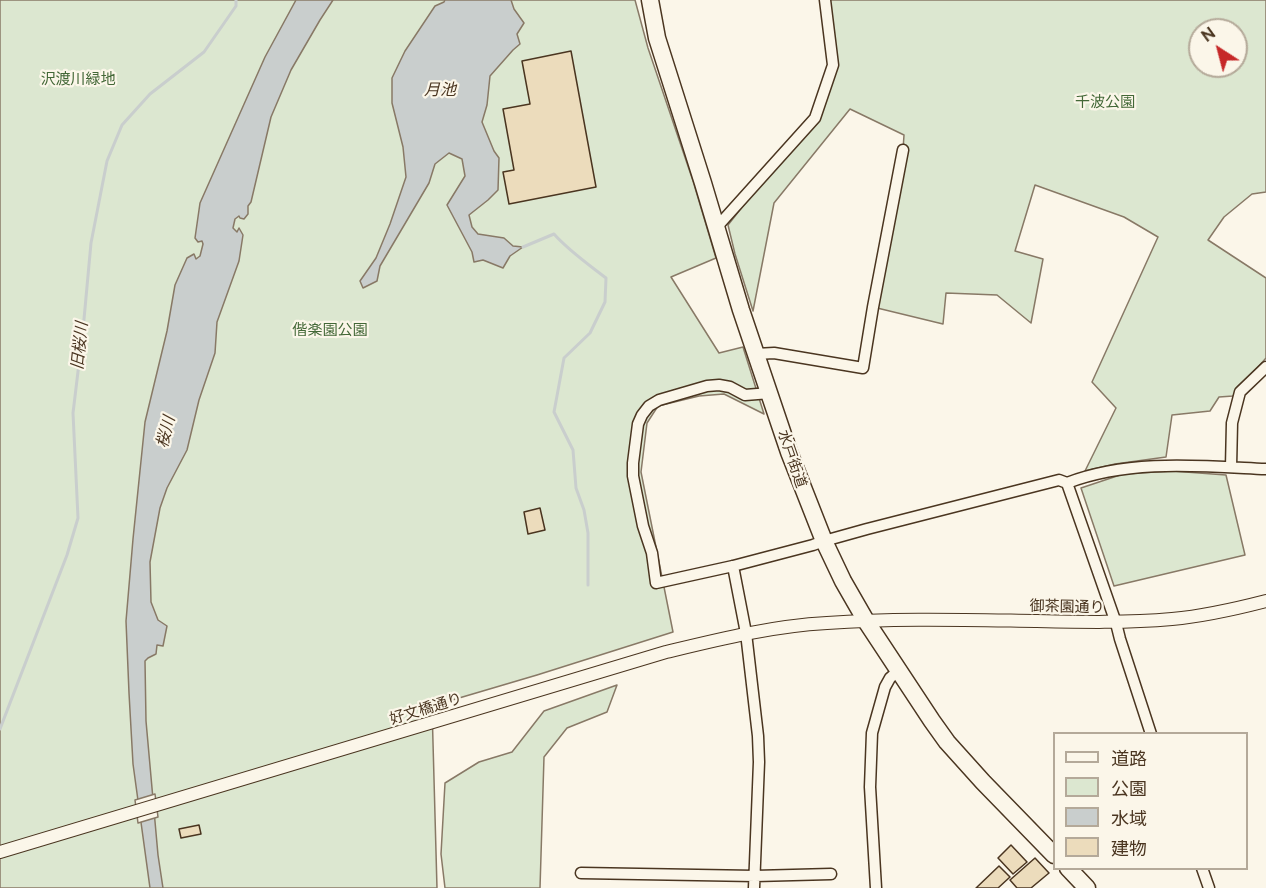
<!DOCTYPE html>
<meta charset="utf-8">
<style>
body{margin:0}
#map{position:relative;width:1266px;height:888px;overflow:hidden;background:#fbf6e9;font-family:Raleway,"Noto Sans JP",sans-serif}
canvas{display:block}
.legend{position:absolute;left:1053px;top:732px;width:195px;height:138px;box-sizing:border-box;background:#fbf6e9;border:2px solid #b4a999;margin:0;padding:8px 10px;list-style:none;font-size:18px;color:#4a3520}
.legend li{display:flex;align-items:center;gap:12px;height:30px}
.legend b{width:30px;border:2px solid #b4a999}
.north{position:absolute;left:1188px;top:18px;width:60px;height:60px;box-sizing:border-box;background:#fbf6e9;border:2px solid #b4a999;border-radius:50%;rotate:324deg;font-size:16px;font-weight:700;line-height:24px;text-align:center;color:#4a3520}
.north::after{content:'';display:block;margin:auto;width:21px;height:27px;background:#c62828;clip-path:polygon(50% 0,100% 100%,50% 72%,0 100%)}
</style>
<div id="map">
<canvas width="1266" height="888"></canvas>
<ul class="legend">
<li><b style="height:8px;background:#fbf6e9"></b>道路</li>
<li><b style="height:16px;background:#dce7d0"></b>公園</li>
<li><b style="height:16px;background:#c9cecd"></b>水域</li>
<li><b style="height:16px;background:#ecdcbc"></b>建物</li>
</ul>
<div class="north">N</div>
</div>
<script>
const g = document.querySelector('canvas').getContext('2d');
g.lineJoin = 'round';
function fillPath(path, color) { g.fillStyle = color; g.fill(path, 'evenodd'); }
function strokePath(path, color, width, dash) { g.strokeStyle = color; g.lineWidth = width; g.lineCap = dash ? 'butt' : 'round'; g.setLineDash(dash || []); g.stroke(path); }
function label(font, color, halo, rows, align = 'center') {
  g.font = font + ' Raleway,"Noto Sans JP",sans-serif'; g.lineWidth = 4.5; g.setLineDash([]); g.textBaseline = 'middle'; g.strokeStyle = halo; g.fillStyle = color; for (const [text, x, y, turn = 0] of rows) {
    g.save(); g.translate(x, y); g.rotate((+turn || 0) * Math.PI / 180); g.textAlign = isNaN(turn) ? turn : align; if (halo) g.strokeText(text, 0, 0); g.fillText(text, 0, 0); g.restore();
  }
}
const green = new Path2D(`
 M0 0H635L648 48 693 181 716 258 671 277 719 353 743 347 764 414 724 394 699 396 658 406 647 423 641 472 673 632 537 675 432 706 437 888H0Z
 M825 0H1266V192L1252 194 1224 217 1208 240 1266 278V358L1233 396 1219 397 1210 411 1172 415 1166 457 1115 464 1085 471 1116 408 1092 382 1158 237 1124 217 1035 185 1015 251 1043 259 1031 323 997 295 946 293 943 324 873 307 903 150 904 135 850 109 774 203 753 311 735 254 728 225 790 146 815 118 833 65ZM1200 30H1236V66H1200Z
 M1172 471 1226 475 1245 555 1114 586 1081 488 1123 474Z
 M617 685 607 712 567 728 544 757 540 888H445L441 854 445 783 479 762 512 752 544 711Z`);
const water = new Path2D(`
 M296 0H333L320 20 291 70 271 117 251 202 248 206V214L244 219 240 218 239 216 235 219 233 228 237 232 239 228 243 235 239 261 217 322 215 353 199 400 187 450 167 488 160 508 150 562 151 602 158 620 167 626 163 646 157 645 156 654 148 658 145 661 146 721 158 855 163 888H150L133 764 129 693 126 621 133 539 145 422 167 331 175 285 187 258 194 254 196 259 200 256 203 244 202 241 198 242 195 238 200 203 265 57Z
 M445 0H511L514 9 524 23 517 34 520 44 513 50 490 76 487 105 482 122 494 151 499 158 498 190 488 200 469 215 472 227 478 234 504 238 513 246 523 247 510 256 503 268 483 260 474 262 472 252 447 205 465 176 462 159 449 153 435 164 429 183 380 266 377 281 363 288 360 281 376 258 390 224 406 177 403 147 392 103V78L405 51 435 6 444 2Z`);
const pier = new Path2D(`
 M155 794 158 817 138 823 135 800Z`);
const stream = new Path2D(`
 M523 247 554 234C569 251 588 264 606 278L605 302 590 333 564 358 554 412 573 450 576 488 584 510 588 533V585
 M0 729 67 555 78 518 73 413 83 330 91 243 107 161 122 125 150 94 204 52 236 6V0`);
const building = new Path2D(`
 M571 51 596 187 509 204 503 172 514 170 503 109 530 104 522 61Z
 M540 508 545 530 528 534 524 512Z
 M199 825 201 834 181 838 179 829Z
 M1011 845 1027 862 1013 874 998 858Z
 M1035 858 1049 873 1031 888H1017L1010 880Z
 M999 866 1010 877 998 888H976Z`);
const minor = new Path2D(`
 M716 228 815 118 833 65 825 0
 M756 354 774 353 863 368 873 307 903 150
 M770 393 745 395 730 387 719 385 707 386 659 400 649 406 642 415 638 424 633 463V476L643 526 652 553 656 583 733 566 813 545 824 541 867 529 1059 480 1067 483 1116 623 1120 639 1151 734
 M1231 467 1232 423 1240 392 1266 367
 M1067 483C1130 459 1200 466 1266 469
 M733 566 746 633 758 736 759 762 754 888
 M1202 868 1209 888
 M581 873 755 876 831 874
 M876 888 870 787 872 733 885 687 890 678 898 671`);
const tertiary = new Path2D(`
 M0 852 666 652C720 639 772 626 827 623 896 618 967 620 1036 621 1082 622 1127 623 1172 619 1204 616 1235 609 1266 601`);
const primary = new Path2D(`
 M650 0 657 38 703 183 741 310 789 452 824 541 843 581 866 621 932 721 947 742 983 782 1054 855
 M1068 868 1087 888`);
const parkNames = [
 ["沢渡川緑地",78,79],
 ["千波公園",1105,102],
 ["偕楽園公園",330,330]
];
const streetNames = [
 ["水戸街道",792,459,71],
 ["御茶園通り",1067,607,1],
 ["好文橋通り",426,709,-17]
];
const waterNames = [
 ["月池",440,90],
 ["旧桜川",80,346,-84],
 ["桜川",166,432,-76]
];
fillPath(green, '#dce7d0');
strokePath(green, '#887966', 1.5);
fillPath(water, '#c9cecd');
strokePath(water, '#887966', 1.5);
fillPath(pier, '#fbf6e9');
strokePath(pier, '#887966', 1.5);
strokePath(stream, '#c9cecd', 3);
fillPath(building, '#ecdcbc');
strokePath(building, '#4a3520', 1.5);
strokePath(minor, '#4a3520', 13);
strokePath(tertiary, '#4a3520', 14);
strokePath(primary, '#4a3520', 19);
strokePath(minor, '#fbf6e9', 10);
strokePath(tertiary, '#fbf6e9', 12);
strokePath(primary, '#fbf6e9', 16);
label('15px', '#436837', '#fbf6e9', parkNames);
label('15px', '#4a3520', '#fbf6e9', streetNames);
label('italic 16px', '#4a3520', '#fbf6e9', waterNames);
</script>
